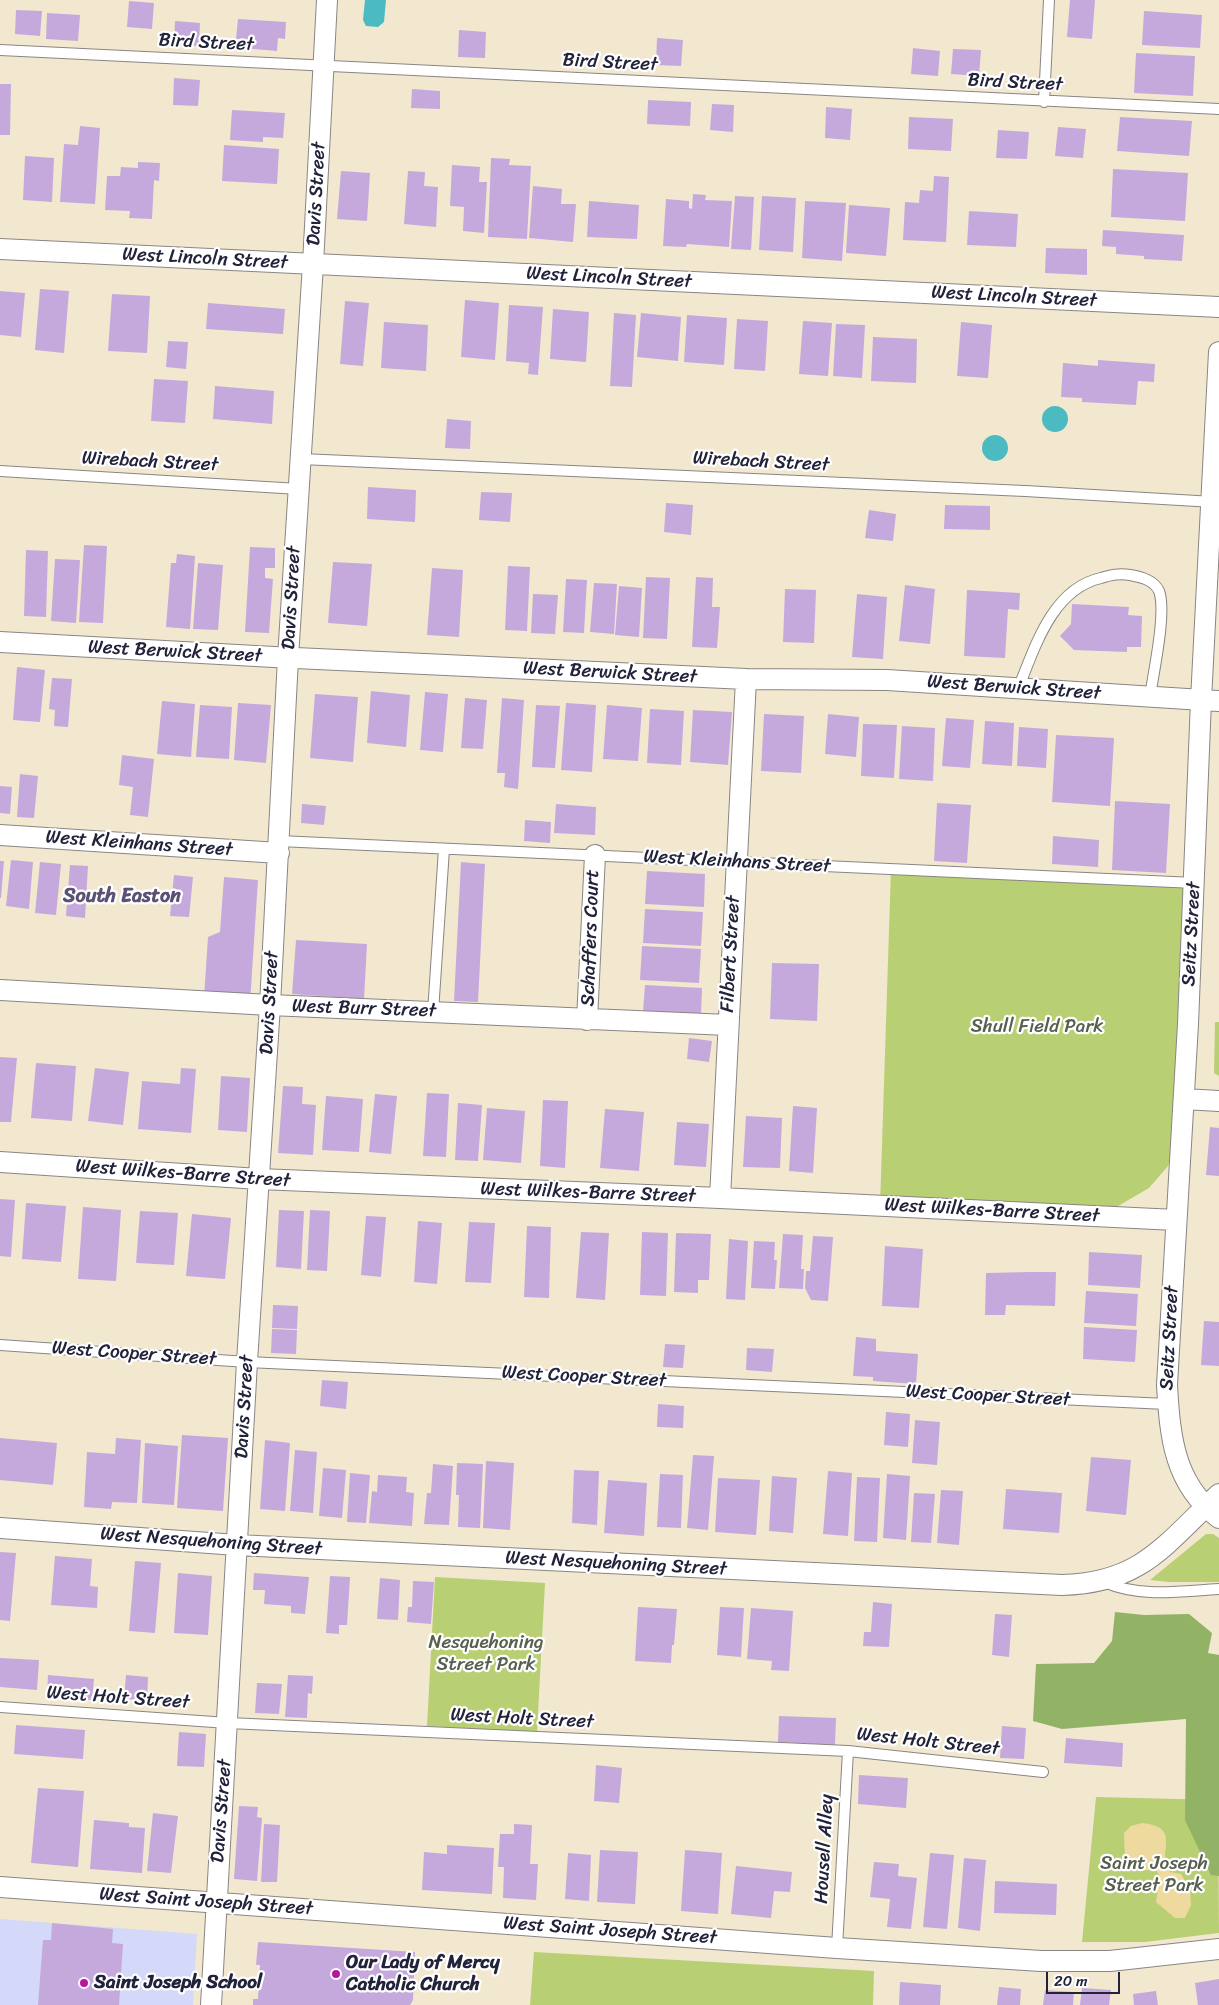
<!DOCTYPE html>
<style>
body{margin:0}
#map{position:relative;width:1219px;height:2005px;overflow:hidden;background:#f2e8cf;font-family:Sriracha,sans-serif}
canvas{display:block}
.scale{position:absolute;left:1046px;top:1972px;width:74px;height:22px;box-sizing:border-box;border:2px solid #22223b;border-top:0;padding-left:6px;font-size:15px;line-height:18px;white-space:nowrap;color:#22223b;-webkit-text-stroke:4px #fff;paint-order:stroke}
</style>
<div id="map">
<canvas width="1219" height="2005"></canvas>
<div class="scale">20 m</div>
</div>
<script>
const g = document.querySelector('canvas').getContext('2d');
g.lineJoin = 'round';
function fillPath(path, color) { g.fillStyle = color; g.fill(path, 'evenodd'); }
function strokePath(path, color, width, dash) { g.strokeStyle = color; g.lineWidth = width; g.lineCap = dash ? 'butt' : 'round'; g.setLineDash(dash || []); g.stroke(path); }
function label(font, color, halo, rows, align = 'center') {
  g.font = font + ' Sriracha,sans-serif'; g.lineWidth = 4.5; g.setLineDash([]); g.textBaseline = 'middle'; g.strokeStyle = halo; g.fillStyle = color; for (const [text, x, y, turn = 0] of rows) {
    g.save(); g.translate(x, y); g.rotate((+turn || 0) * Math.PI / 180); g.textAlign = isNaN(turn) ? turn : align; if (halo) g.strokeText(text, 0, 0); g.fillText(text, 0, 0); g.restore();
  }
}
const built = new Path2D(`
 M0 1919 197 1934 193 2005H0Z`);
const green = new Path2D(`
 M891 869 1195 883 1182 1129 1168 1166 1149 1188 1101 1216 880 1206Z
 M1215 1022H1219V1076L1214 1073Z
 M1206 1534H1213L1219 1538V1582H1169L1150 1580Z
 M435 1577 545 1583 537 1732 427 1726Z
 M1096 1797 1218 1800 1219 1933 1145 1942H1082Z
 M534 1952 874 1971 873 2005H530Z`);
const forest = new Path2D(`
 M1115 1612 1144 1615 1189 1614 1212 1633 1208 1653 1219 1655V1876L1211 1875 1185 1820 1186 1719 1062 1729 1033 1721 1036 1664 1094 1663 1112 1641Z`);
const sand = new Path2D(`
 M1142 1823C1184 1827 1155 1854 1170 1872L1181 1874 1190 1889 1191 1905 1185 1918H1175L1156 1902 1160 1876 1156 1870C1123 1871 1125 1862 1124 1833L1131 1826Z`);
const water = new Path2D(`
 M365 0H386L384 22 378 27 366 26 363 20Z
 M1042 419a13 13 0 1 1 26 0a13 13 0 1 1-26 0Z
 M982 448a13 13 0 1 1 26 0a13 13 0 1 1-26 0Z`);
const building = new Path2D(`
 M1070 0H1095L1092 39 1067 37Z
 M129 1 154 3 152 29 127 27Z
 M16 10 42 11 40 36 15 34Z
 M1144 11 1202 15 1200 48 1142 45Z
 M47 13 80 15 78 41 46 39Z
 M238 19 286 22 285 39 278 38 277 51 243 48 244 39H236Z
 M175 21 200 23 199 46 174 45Z
 M459 30 486 32 485 58 458 57Z
 M657 38 683 40 681 66 656 65Z
 M913 48 940 51 938 76 911 74Z
 M953 49 981 50 979 76 951 74Z
 M1136 53 1195 56 1193 96 1134 93Z
 M174 78 200 80 198 106 173 105Z
 M0 84H11L10 135H0Z
 M412 89 440 91V109L411 108Z
 M648 100 691 102 690 126 647 124Z
 M712 104 734 105 733 132 710 130Z
 M826 107 852 109 850 140 825 138Z
 M232 110 285 113 283 138 263 137V142L230 140Z
 M909 117 953 119 951 151 908 149Z
 M1120 117 1192 121 1189 156 1117 151Z
 M80 126 100 128 95 204 60 202 64 144 78 145Z
 M1058 127 1086 129 1083 158 1055 156Z
 M998 130 1029 132 1027 159 996 158Z
 M224 145 279 149 277 184 222 181Z
 M25 156 54 158 52 202 23 200Z
 M491 158 510 159 509 165 531 166 527 239 488 237Z
 M138 162 160 163 159 181 154 180 152 219 129 218 130 211 105 210 107 176H120L121 167 138 168Z
 M452 165 480 167 479 182H487L484 233 463 231 464 207 450 206Z
 M1113 169 1188 173 1185 221 1111 217Z
 M341 171 370 173 367 221 337 219Z
 M408 171 425 172 424 186 438 187 436 227 404 224Z
 M934 176 949 177 946 242 903 240 905 202 919 203 920 190 933 191Z
 M533 186 562 189 561 204H576L573 242 529 238Z
 M693 194 706 195 705 200 732 201 729 247 687 244 686 247 663 246 666 199 689 201V208L692 209Z
 M735 196 754 197 751 250 731 249Z
 M762 196 796 198 793 252 759 250Z
 M589 201 639 205 637 239 587 237Z
 M805 201 846 203 842 261 802 258Z
 M849 205 890 208 886 256 846 253Z
 M969 211 1018 214 1016 247 967 245Z
 M1103 230 1184 235 1182 261 1144 259V256L1116 254V247L1102 246Z
 M1046 248 1087 249V275L1045 273Z
 M40 289 69 291 64 353 35 350Z
 M0 291 25 293 21 337 0 335Z
 M112 294 150 296 147 353 108 351Z
 M465 300 499 303 495 360 461 357Z
 M345 301 369 303 363 366 340 364Z
 M208 303 285 309 283 334 206 329Z
 M509 305 543 307 538 375 528 374 529 363 506 361Z
 M553 309 589 312 586 362 550 359Z
 M614 313 636 315 632 387 610 386Z
 M641 313 681 317 678 361 637 357Z
 M687 315 727 318 724 365 684 362Z
 M737 319 768 321 765 371 734 369Z
 M803 321 832 323 828 376 799 374Z
 M384 322 428 325 426 371 381 368Z
 M961 322 992 325 988 378 957 376Z
 M836 324 865 325 862 378 833 376Z
 M873 337 917 339 916 383 871 381Z
 M168 341 188 342 186 369 166 367Z
 M1098 360 1155 364 1154 382 1138 381 1136 405 1082 402V398L1061 397 1063 363 1098 366Z
 M154 379 188 381 185 423 151 421Z
 M215 386 274 391 272 424 213 419Z
 M447 419 471 421 470 449 445 448Z
 M368 487 416 490 415 522 367 519Z
 M481 492 512 493 510 522 479 520Z
 M666 503 693 505 691 535 664 532Z
 M945 505 990 506V530L944 529Z
 M869 510 896 514 893 541 865 538Z
 M84 545 107 546 103 623 79 622Z
 M250 547 275 548V568H265V578L273 579 269 633 245 632Z
 M26 550 48 551 46 617 24 616Z
 M177 554 195 556 190 629 166 627 171 563H176Z
 M55 559 80 560 76 623 51 621Z
 M333 562 372 564 367 626 328 623Z
 M198 563 223 565 218 630 193 629Z
 M508 566 530 567 527 631 505 630Z
 M432 568 463 570 459 637 427 635Z
 M646 577 670 578 667 639 643 638Z
 M696 577 713 578 712 607H720L717 648 692 647Z
 M566 579 587 580 584 633 563 632Z
 M594 583 617 584 614 634 590 632Z
 M905 585 935 589 930 644 899 641Z
 M619 586 642 588 639 637 615 635Z
 M785 589 816 590 814 643 783 642Z
 M967 590 1020 593 1019 610 1008 609 1005 658 964 656Z
 M533 594 558 595 555 634 531 633Z
 M857 594 887 597 883 659 852 657Z
 M1072 604 1129 607 1128 615 1142 616 1141 647H1127V652L1074 650 1060 636 1071 624Z
 M17 667 45 670 40 722 13 720Z
 M52 678 72 679 68 727 54 726 55 710 49 709Z
 M371 691 410 695 406 747 367 743Z
 M425 692 448 694 443 752 420 750Z
 M315 694 358 697 353 762 310 758Z
 M465 698 487 700 483 749 461 748Z
 M502 698 524 700 518 789 504 787 505 773H497Z
 M162 701 195 704 191 757 157 754Z
 M238 703 271 705 266 763 234 760Z
 M566 703 596 705 592 772 561 770Z
 M200 705 232 707 229 759 196 757Z
 M536 705 560 706 555 768 532 767Z
 M607 705 642 708 638 761 603 759Z
 M650 709 684 711 681 765 647 763Z
 M693 710 732 712 728 765 690 762Z
 M764 714 804 716 801 773 761 771Z
 M828 714 859 717 856 757 825 754Z
 M946 718 974 720 970 768 942 766Z
 M985 721 1014 723 1012 766 982 764Z
 M863 724 897 725 894 778 861 776Z
 M902 726 935 728 933 781 899 779Z
 M1019 727 1048 729 1046 768 1017 766Z
 M1056 735 1114 738 1110 806 1052 802Z
 M122 755 154 759 148 817 130 815 133 787 119 785Z
 M20 774 38 776 34 818 17 817Z
 M0 786 12 787 10 814 0 813Z
 M1115 801 1170 804 1166 873 1112 870Z
 M937 803 971 805 967 863 934 861Z
 M302 804 326 806 324 825 301 823Z
 M556 804 596 807 595 835 554 833Z
 M525 820 551 822 550 843 524 841Z
 M1053 836 1099 840 1098 867 1052 864Z
 M11 860 33 862 29 909 6 906Z
 M0 861H4L1 898H0Z
 M40 862 61 864 56 915 35 913Z
 M461 862 485 864 478 1002 454 1001Z
 M70 865 88 866 85 918 66 916Z
 M647 871 705 874 704 907 645 904Z
 M174 875 193 877 189 917 170 916Z
 M224 877 258 880 250 1003 204 998 208 937 220 932Z
 M645 909 703 912 701 946 643 943Z
 M296 940 367 944 364 999 292 994Z
 M642 946 701 949 699 983 640 980Z
 M772 963 819 964 817 1021 770 1019Z
 M645 985 702 988 701 1014 643 1011Z
 M689 1038 712 1041 709 1062 687 1059Z
 M0 1057 17 1058 11 1122H0Z
 M36 1063 76 1066 72 1121 31 1118Z
 M95 1068 129 1072 123 1125 88 1121Z
 M181 1068 196 1069 191 1133 138 1129 142 1081 180 1084Z
 M221 1076 250 1078 247 1132 218 1130Z
 M283 1086 303 1087 302 1104 316 1105 313 1155 278 1153Z
 M427 1093 449 1094 446 1157 423 1156Z
 M375 1094 397 1096 391 1154 369 1152Z
 M326 1096 363 1099 359 1152 322 1150Z
 M543 1100 568 1101 565 1168 540 1166Z
 M458 1103 482 1105 478 1161 455 1160Z
 M793 1106 817 1108 813 1173 789 1171Z
 M487 1108 525 1111 521 1163 483 1160Z
 M605 1109 644 1112 639 1171 600 1168Z
 M746 1116 782 1118 780 1168 743 1167Z
 M677 1122 709 1124 706 1167 674 1165Z
 M1210 1127 1219 1128V1176L1206 1175Z
 M0 1199 15 1200 11 1257 0 1256Z
 M26 1203 66 1206 61 1262 22 1259Z
 M83 1207 121 1210 116 1281 78 1279Z
 M279 1210 304 1211 301 1269 276 1267Z
 M310 1210 330 1211 327 1271 307 1270Z
 M140 1211 178 1213 174 1265 136 1263Z
 M192 1214 231 1218 225 1279 186 1276Z
 M366 1216 386 1217 381 1277 361 1275Z
 M418 1221 442 1223 437 1284 414 1282Z
 M469 1222 495 1223 491 1283 465 1282Z
 M527 1226 551 1227 549 1298 524 1297Z
 M581 1232 609 1233 605 1300 576 1298Z
 M642 1232 668 1233 666 1296 640 1295Z
 M676 1233 711 1234 709 1280H698V1293L674 1292Z
 M783 1234 803 1235 801 1269H804L803 1289 779 1288Z
 M813 1236 833 1237 828 1301 811 1300 805 1288 806 1271H810Z
 M729 1239 748 1241 745 1300 726 1299Z
 M754 1241 775 1242 774 1260H777L775 1289 751 1288Z
 M885 1246 923 1249 919 1308 882 1306Z
 M1089 1252 1142 1255 1140 1288 1088 1285Z
 M1030 1272H1056L1055 1306 1006 1305 1005 1315H985L986 1273Z
 M1086 1291 1138 1294 1136 1326 1084 1323Z
 M273 1305 298 1306 297 1329 272 1328Z
 M1204 1321 1219 1322V1366L1201 1365Z
 M1084 1327 1137 1330 1135 1362 1083 1359Z
 M272 1329 297 1330 296 1354 271 1353Z
 M856 1337 876 1339V1351L918 1354 916 1384 873 1381V1377L853 1376Z
 M665 1344 685 1345 683 1368 663 1367Z
 M747 1348 774 1349 772 1372 746 1370Z
 M322 1380 348 1382 346 1409 320 1406Z
 M658 1404 684 1406 683 1428 657 1427Z
 M886 1412 910 1414 908 1447 884 1445Z
 M915 1420 940 1422 937 1465 912 1463Z
 M182 1435 228 1438 223 1511 177 1508Z
 M0 1438 57 1443 53 1485 0 1480Z
 M116 1438 141 1440 137 1503 112 1502 111 1509 84 1507 87 1452 115 1454Z
 M265 1440 290 1443 285 1511 260 1509Z
 M145 1443 178 1446 174 1505 142 1503Z
 M295 1450 317 1452 313 1513 290 1511Z
 M693 1455 714 1456 708 1530 687 1528Z
 M1091 1457 1131 1460 1126 1515 1086 1511Z
 M486 1461 514 1463 510 1530 483 1528Z
 M457 1463 483 1464 480 1528 458 1527 459 1495H456Z
 M433 1464 453 1466 449 1525 424 1524 427 1493H431Z
 M323 1468 346 1470 342 1518 319 1516Z
 M574 1470 599 1471 597 1525 572 1523Z
 M828 1471 852 1473 848 1536 823 1534Z
 M350 1473 370 1475 366 1523 347 1522Z
 M660 1474 683 1475 681 1528 657 1527Z
 M887 1474 910 1476 906 1540 883 1538Z
 M378 1475 407 1477 406 1492 414 1493 412 1526 369 1523 372 1491 377 1492Z
 M772 1476 797 1478 793 1533 769 1531Z
 M857 1477 880 1478 877 1542 854 1541Z
 M718 1478 760 1480 756 1535 715 1532Z
 M608 1480 647 1483 644 1536 604 1533Z
 M1006 1489 1062 1493 1059 1533 1003 1529Z
 M941 1490 963 1491 959 1545 937 1543Z
 M914 1493 935 1494 931 1543 911 1542Z
 M0 1552 16 1553 10 1621 0 1620Z
 M55 1556 92 1559 90 1586 98 1587 97 1608 51 1605Z
 M135 1561 161 1563 155 1633 129 1631Z
 M178 1573 212 1576 208 1635 174 1633Z
 M254 1573 309 1577 305 1614 291 1613V1606L264 1604 265 1590H253Z
 M330 1576 350 1577 347 1625H339V1634L326 1633Z
 M380 1578 400 1580 398 1620 377 1619Z
 M413 1581 434 1582 431 1624 407 1622 408 1607H412Z
 M873 1602 892 1604 889 1647 863 1646 864 1632H871Z
 M638 1607 677 1609 674 1645H672L671 1663 635 1661Z
 M720 1607 744 1608 741 1657 717 1655Z
 M751 1608 793 1611 789 1671 771 1670 772 1661 747 1659Z
 M995 1614 1012 1615 1009 1657 992 1655Z
 M0 1658 39 1660 37 1690 0 1687Z
 M48 1675 94 1679 92 1700 47 1697Z
 M126 1675 148 1677 147 1700 124 1699Z
 M288 1675 313 1676 312 1694 308 1693 307 1718 285 1717Z
 M257 1683 282 1684 279 1714 255 1713Z
 M779 1716 836 1718 835 1745 778 1742Z
 M16 1725 85 1730 83 1759 14 1754Z
 M1002 1726 1026 1728 1024 1759 1000 1758Z
 M179 1732 206 1734 204 1767 177 1766Z
 M1066 1738 1123 1743 1122 1767 1064 1763Z
 M596 1765 622 1768 619 1803 594 1801Z
 M859 1775 908 1778 906 1808 858 1804Z
 M38 1788 84 1791 78 1867 31 1863Z
 M239 1806 258 1807 257 1817 262 1818 257 1881 234 1879Z
 M153 1813 178 1816 171 1873 147 1871Z
 M94 1820 129 1823V1827L145 1828 142 1873 90 1869Z
 M264 1824 280 1825 277 1882H261Z
 M514 1824 532 1825 530 1864H538L536 1900 503 1898 504 1867H498L500 1834H514Z
 M447 1845 494 1848 492 1894 422 1890 424 1852 447 1854Z
 M600 1850 638 1852 635 1904 597 1902Z
 M685 1850 722 1853 718 1914 681 1911Z
 M568 1853 591 1855 589 1901 565 1899Z
 M930 1853 954 1855 947 1929 923 1927Z
 M964 1858 986 1860 980 1931 958 1928Z
 M874 1862 899 1864 898 1876 917 1878 911 1929 887 1927 890 1899 870 1897Z
 M736 1866 792 1872 790 1892 774 1891 771 1918 731 1914Z
 M995 1881 1057 1884 1056 1915 994 1913Z
 M52 1923 113 1929 112 1943 123 1944 119 2005H38L43 1940H51Z
 M258 1942 415 1952 413 2000 410 2005H253V1999H258L260 1965H256Z
 M1219 1979V2005H1198L1195 1983Z
 M900 1982 941 1985 940 2005H899Z
 M999 1987 1021 1989 1020 2005H997Z
 M1082 1988 1111 1990 1109 2005H1080Z
 M1045 1990 1074 1992 1073 2005H1043Z
 M1156 1991 1158 2005H1134L1133 1994Z`);
const lane = new Path2D(`
 M0 50 1219 109
 M1044 102 1049 0
 M301 459 1025 491 1214 502
 M0 471 299 489
 M1018 689C1035 647 1052 589 1101 578 1111 575 1119 573 1130 575 1141 577 1154 580 1159 591 1167 612 1153 674 1150 697
 M279 841 1195 883
 M433 1012 444 849
 M0 1345 247 1362 1167 1404
 M1104 1582C1141 1598 1180 1591 1219 1589
 M0 1707 228 1723 848 1751 1043 1772
 M837 1948 848 1751`);
const street = new Path2D(`
 M0 249 1219 307
 M1219 352 1201 700 1188 1024 1167 1385C1170 1437 1174 1484 1219 1518
 M0 642 274 657 746 679 887 680 1219 701
 M0 835 279 853
 M0 990 270 1005 728 1025
 M587 1020 595 855
 M1184 1099 1219 1101
 M0 1162 259 1179 720 1198 1176 1220
 M720 1198 746 679
 M0 1528 237 1545 1062 1585C1142 1583 1165 1544 1219 1494
 M0 1887 837 1948 1041 1961H1110L1219 1949
 M211 2005 247 1362 270 1005 288 658 313 264 327 0`);
const markers = [
 [336,1974,5,"#b5179e"],
 [84,1983,5,"#b5179e"]
];
const streetNames = [
 ["Bird Street",206,43,3],
 ["Bird Street",610,63,3],
 ["Bird Street",1015,83,3],
 ["Davis Street",317,194,-87],
 ["West Lincoln Street",205,259,3],
 ["West Lincoln Street",609,278,3],
 ["West Lincoln Street",1014,297,3],
 ["Wirebach Street",150,462,3],
 ["Wirebach Street",761,462,3],
 ["Davis Street",292,598,-87],
 ["West Berwick Street",175,652,3],
 ["West Berwick Street",610,673,3],
 ["West Berwick Street",1014,688,4],
 ["West Kleinhans Street",139,844,4],
 ["West Kleinhans Street",737,862,3],
 ["Seitz Street",1192,934,-87],
 ["Schaffers Court",591,938,-88],
 ["Filbert Street",731,954,-87],
 ["Davis Street",270,1003,-87],
 ["West Burr Street",364,1009,2],
 ["West Wilkes-Barre Street",183,1174,4],
 ["West Wilkes-Barre Street",588,1193,2],
 ["West Wilkes-Barre Street",992,1211,3],
 ["Seitz Street",1170,1338,-87],
 ["West Cooper Street",134,1354,4],
 ["West Cooper Street",584,1377,3],
 ["West Cooper Street",988,1396,3],
 ["Davis Street",245,1407,-87],
 ["West Nesquehoning Street",211,1542,4],
 ["West Nesquehoning Street",616,1564,3],
 ["West Holt Street",118,1698,4],
 ["West Holt Street",522,1719,3],
 ["West Holt Street",928,1742,6],
 ["Davis Street",222,1811,-86],
 ["Housell Alley",825,1849,-87],
 ["West Saint Joseph Street",206,1902,4],
 ["West Saint Joseph Street",610,1931,4]
];
const parkNames = [
 ["Shull Field Park",1037,1027],
 ["Nesquehoning",486,1643],
 ["Street Park",486,1665],
 ["Saint Joseph",1154,1864],
 ["Street Park",1154,1886]
];
const poiNames = [
 ["Our Lady of Mercy",346,1963],
 ["Catholic Church",346,1985],
 ["Saint Joseph School",94,1983]
];
const neighbourhoodNames = [
 ["South Easton",122,897]
];
fillPath(built, '#d4d8f9');
fillPath(green, '#b9cf73');
fillPath(forest, '#92b265');
fillPath(sand, '#eeda9e');
fillPath(water, '#4bbac1');
fillPath(building, '#c5a9dd');
strokePath(lane, '#8a8585', 12);
strokePath(street, '#8a8585', 22);
strokePath(lane, '#fff', 10);
strokePath(street, '#fff', 20);
for (const [x, y, r, color] of markers) { const dot = new Path2D(); dot.arc(x, y, r, 0, 2 * Math.PI); g.fillStyle = color; g.fill(dot); strokePath(dot, '#fff', 2); }
label('19px', '#22223b', '#fff', streetNames);
label('19px', '#575f4f', '#fff', parkNames);
label('bold 19px', '#22223b', '#fff', poiNames, 'left');
label('bold 20px', '#5b5174', '#fff', neighbourhoodNames);
</script>
